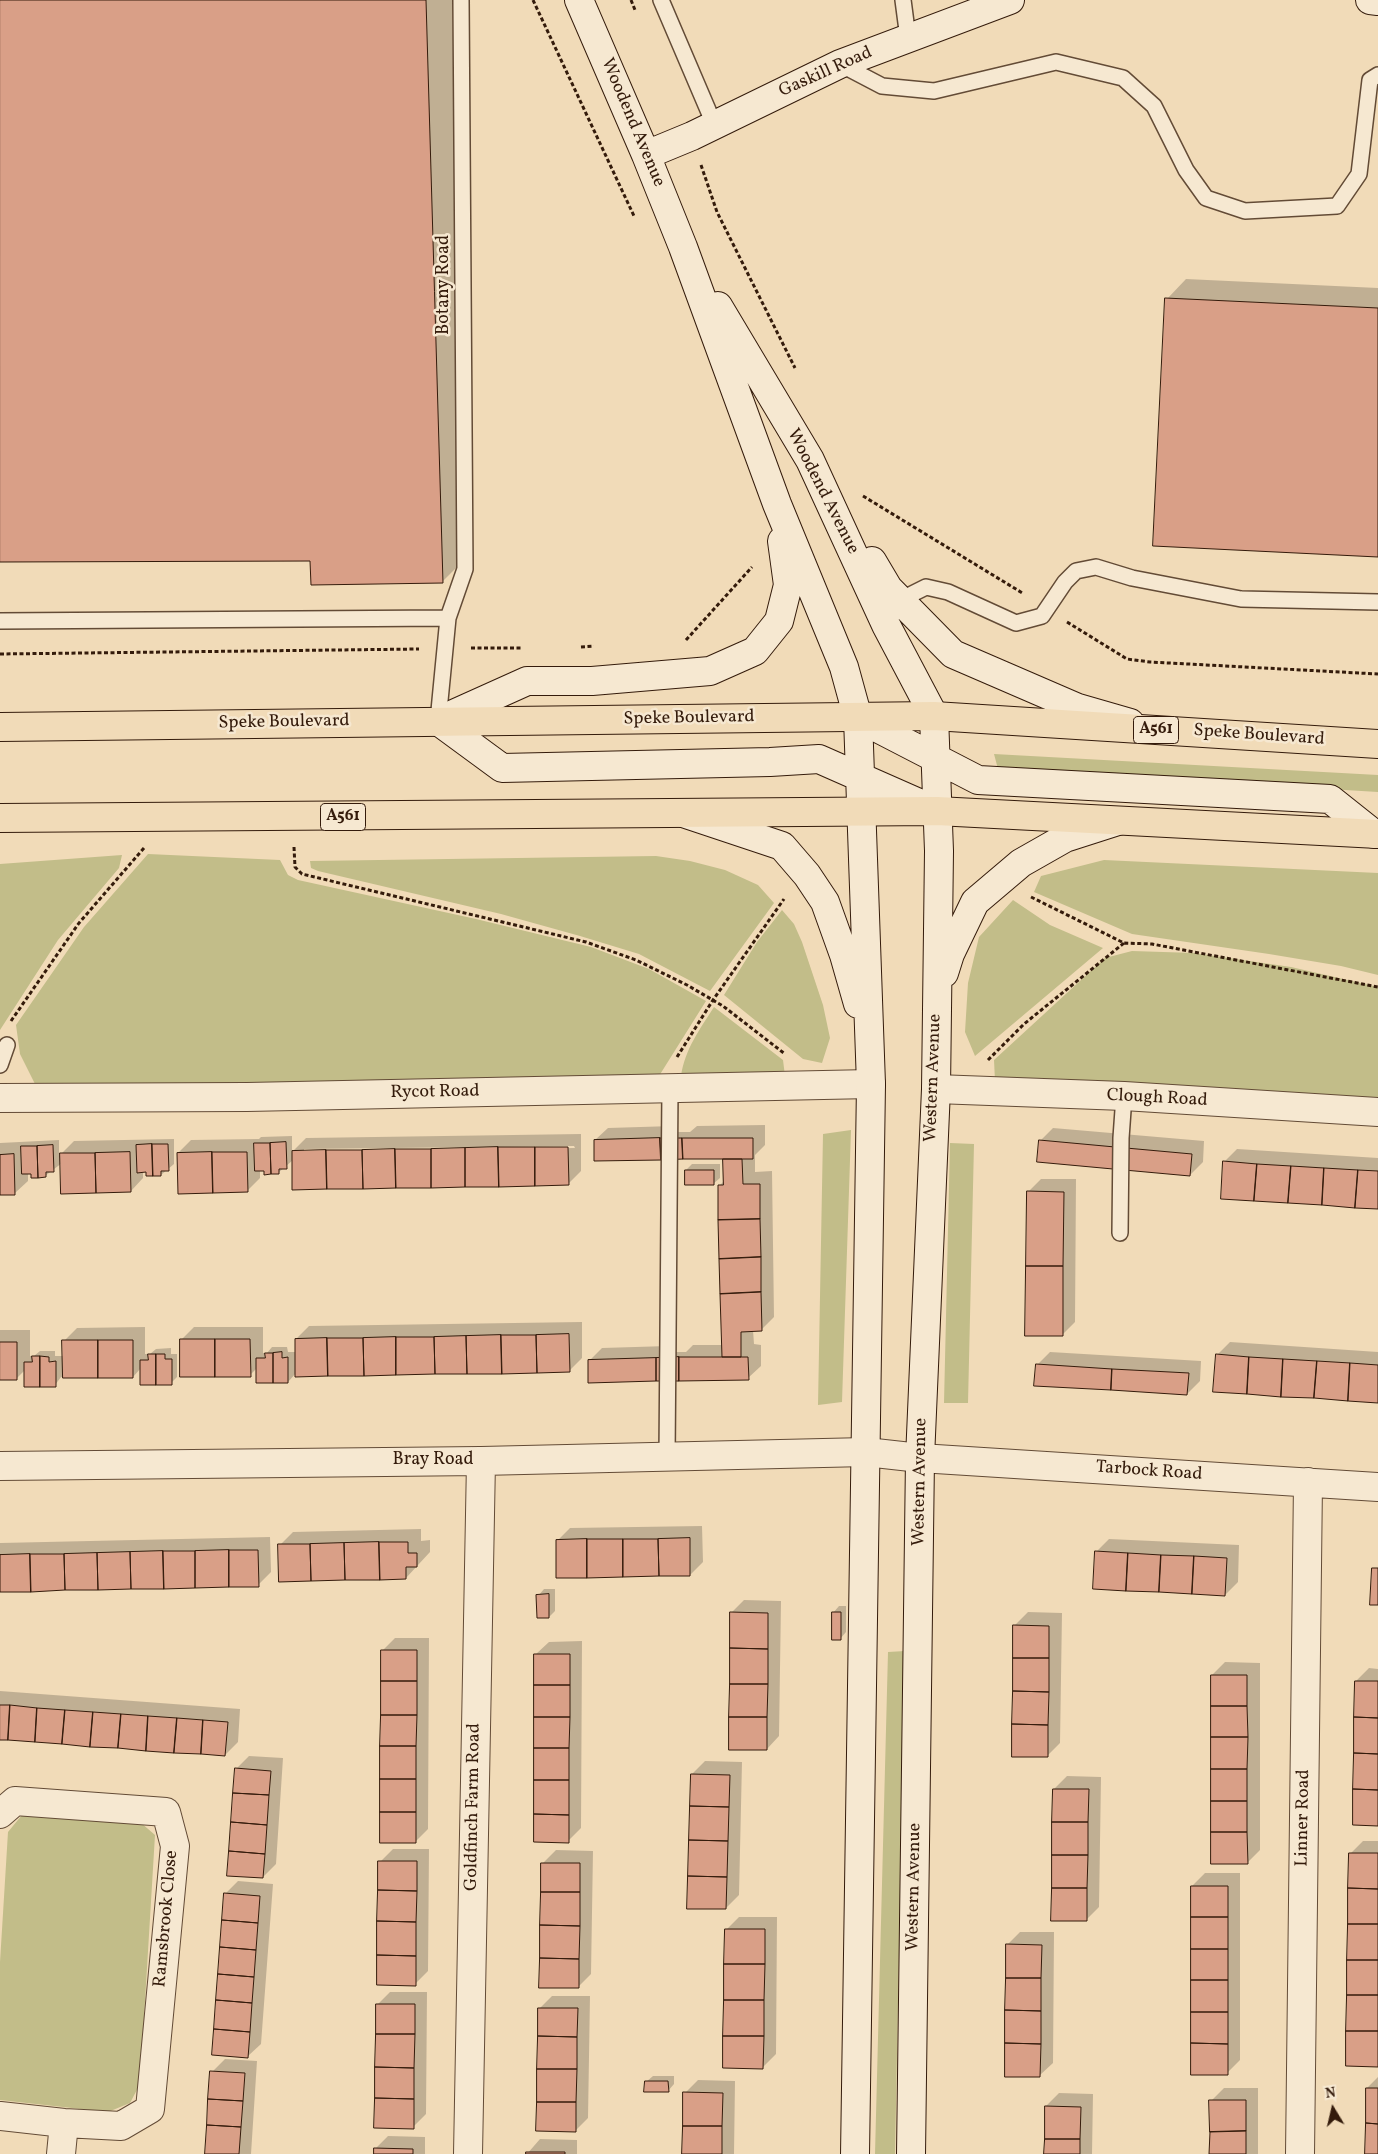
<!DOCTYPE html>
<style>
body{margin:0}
#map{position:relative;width:1378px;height:2154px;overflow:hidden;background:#f1dbb8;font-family:Vollkorn,serif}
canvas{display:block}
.north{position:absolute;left:1308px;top:2084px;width:50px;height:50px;-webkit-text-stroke:4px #f6e8d1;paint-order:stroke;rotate:351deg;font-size:14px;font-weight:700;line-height:20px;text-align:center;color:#341b0b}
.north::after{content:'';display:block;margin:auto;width:18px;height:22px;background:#341b0b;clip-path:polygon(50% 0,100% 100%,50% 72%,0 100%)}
</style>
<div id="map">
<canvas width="1378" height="2154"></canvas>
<div class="north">N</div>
</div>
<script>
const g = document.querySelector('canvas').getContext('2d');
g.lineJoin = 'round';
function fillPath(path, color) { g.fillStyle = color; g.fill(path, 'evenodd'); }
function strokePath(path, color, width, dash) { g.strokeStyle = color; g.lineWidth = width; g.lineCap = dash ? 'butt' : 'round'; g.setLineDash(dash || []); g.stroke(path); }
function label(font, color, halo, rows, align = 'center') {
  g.font = font + ' Vollkorn,serif'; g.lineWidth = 5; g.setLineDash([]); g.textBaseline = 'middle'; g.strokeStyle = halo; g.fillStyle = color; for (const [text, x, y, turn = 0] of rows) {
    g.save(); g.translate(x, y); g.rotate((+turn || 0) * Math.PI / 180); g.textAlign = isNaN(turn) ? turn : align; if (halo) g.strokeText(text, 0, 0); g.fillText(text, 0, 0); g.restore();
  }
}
const green = new Path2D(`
 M994 754 1378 775V792L998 769Z
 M148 854 280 860 288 875 298 880 476 919 591 947 649 969 706 1001 659 1076 36 1086 20 1054 16 1025 84 927Z
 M122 855 119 868 58 940 0 1030V864Z
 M656 856 690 861 725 870 758 885 774 903 710 991 639 954 580 936 501 914 318 871 311 868 310 861Z
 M1104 860 1378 873V975L1341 966 1269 954 1132 934 1034 892 1041 876Z
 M1013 900 1050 925 1103 948 975 1056 965 1032 968 983 979 937Z
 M782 910 794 924 802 942 823 1005 830 1038 822 1063 803 1059 724 995 757 942Z
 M1132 951 1194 953 1291 967 1378 987V1103L995 1081 994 1060 1105 958Z
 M714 1007 783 1060 785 1076H681C685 1049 700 1029 714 1007Z
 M851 1130 842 1402 818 1405 823 1134Z
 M950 1143 974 1144 968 1403H944Z
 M905 1651 895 2154H875L888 1652Z
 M22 1815 140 1822 155 1835 140 2084 130 2103 108 2112 0 2100V1962L8 1832Z`);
const shadow = new Path2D(`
 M0 0H452L467 557 442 582 311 560H0Z
 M1186 279 1378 288V556L1167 299Z
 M765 1125V1145L755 1155V1172L772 1171 774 1317 761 1330H753L754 1344 761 1345V1366L748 1378 589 1361 602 1348 668 1346V1352H686L693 1345H723L719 1186 725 1180 724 1158 595 1140 608 1128 673 1126V1132H690L697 1126Z
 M1053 1128 1204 1141 1203 1162 1190 1175 1040 1141Z
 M581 1134V1171L568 1184 293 1160 278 1173 260 1169V1178L247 1191 178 1153 191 1140 259 1139 261 1137 292 1136V1152L306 1138ZM574 1146 575 1148 304 1152V1149Z
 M174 1139V1164L161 1175 143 1171V1178L131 1191 62 1163 45 1176 28 1172V1181L15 1193 0 1194V1143L59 1140V1156L74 1141Z
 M1237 1149 1378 1158V1208L1224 1162Z
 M692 1164H720V1178L713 1184 686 1170Z
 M1041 1179H1076L1075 1322 1062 1335 1028 1192Z
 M582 1322V1358L569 1371 296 1373 288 1382 257 1368 250 1375 181 1340 194 1327H263V1353H267L272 1347H287L288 1352H296V1339L309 1326Z
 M145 1327V1354H150L156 1349 171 1348V1354H177V1377L171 1383 141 1368 133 1377H61L55 1385 25 1370 17 1378 0 1379V1330H30V1356H34L40 1351H55V1356H64V1341L77 1328Z
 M1230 1342 1378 1352V1402L1217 1355Z
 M1050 1352 1201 1361 1200 1381 1187 1394 1037 1365Z
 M702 1526 703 1562 690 1575 557 1541 570 1528Z
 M421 1529V1541L430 1540V1552L406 1578 280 1545 293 1532Z
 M270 1537 271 1572 258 1585 0 1591V1543Z
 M1109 1539 1239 1545 1238 1582 1225 1595 1096 1552Z
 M544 1589H555V1611L549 1617 538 1596Z
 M744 1600 781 1601 779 1736 767 1749 731 1613Z
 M839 1606H846V1632L840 1639 833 1613Z
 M1028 1612 1062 1613 1060 1743 1047 1756 1015 1625Z
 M395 1638H429L428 1829 415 1842 382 1651Z
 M582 1641 581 1828 568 1841 536 1654 549 1642Z
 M1225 1662 1260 1663V1850L1247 1863 1212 1675Z
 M1369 1668 1378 1669V1824L1356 1681Z
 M0 1691 240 1709 238 1742 225 1755 0 1739Z
 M249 1756 283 1758 276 1864 263 1877 236 1769Z
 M705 1761 742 1762 739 1895 726 1908 692 1774Z
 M1067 1776 1101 1777 1099 1907 1086 1920 1054 1789Z
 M1363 1841H1378V2065L1350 1854Z
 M393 1849H429L428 1971 415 1984 380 1862Z
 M556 1850 593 1851 591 1974 578 1987 543 1863Z
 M1205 1873H1240V2060L1227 2073 1192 1886Z
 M238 1881 273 1884 261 2044 248 2056 225 1894Z
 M739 1917H777L776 2054 763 2067 726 1930Z
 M1020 1932H1054L1053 2063 1040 2075 1007 1945Z
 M390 1992H427L426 2114 413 2127 377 2005Z
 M552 1996H590L588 2118 575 2131 539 2009Z
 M225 2059 257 2061 251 2154H206L212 2072Z
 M653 2076H674V2084L668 2091 646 2082Z
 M1378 2077V2154H1366L1367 2088Z
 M698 2080 735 2081 734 2154H684L685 2093Z
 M1224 2088H1258V2154H1211V2101Z
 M1059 2093 1093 2094 1092 2154H1046V2106Z
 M388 2136 425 2137V2154H375V2149Z
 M540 2139 577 2140V2154H527Z`);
const building = new Path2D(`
 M0 0H426L443 583 311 585 310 561 0 562Z
 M1165 298 1378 308V557L1153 546Z
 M660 1138 661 1160 594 1161V1140Z
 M660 1138H682L683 1159 661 1160Z
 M682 1138H753V1159H683Z
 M1039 1140 1115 1147 1113 1169 1037 1162Z
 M286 1142 287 1169H279V1174H271L270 1143Z
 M254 1143H270L271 1174 264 1175V1171H255Z
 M152 1144H168L169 1171H161V1176H153Z
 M152 1144 153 1176H146V1172L137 1173 136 1145Z
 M53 1145 54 1172H46V1177L38 1178 37 1146Z
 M21 1146H37L38 1178H31V1174H22Z
 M498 1147H535V1186L499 1187Z
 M498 1147 499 1187H465V1148Z
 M535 1147H568L569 1185 535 1186Z
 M1115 1147 1192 1154 1190 1176 1113 1169Z
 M465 1148V1187L431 1188V1149Z
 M395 1149H431V1188H396Z
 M395 1149 396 1188 363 1189 362 1150Z
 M326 1150H362L363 1189H327Z
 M326 1150 327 1189 292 1190V1151Z
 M130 1152 131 1192 96 1193 95 1153Z
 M212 1152H247L248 1192 213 1193Z
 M212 1152 213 1193 178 1194 177 1153Z
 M60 1153H95L96 1193 61 1194Z
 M14 1154 15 1195H0V1155Z
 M723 1159H742L743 1184H760V1219L718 1220V1185H723Z
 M1223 1161 1257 1164 1254 1201 1221 1199Z
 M1257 1164 1291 1166 1288 1203 1254 1201Z
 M1291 1166 1324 1168 1322 1205 1288 1203Z
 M1324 1168 1358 1170 1355 1208 1322 1205Z
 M685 1170H714V1185H685Z
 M1358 1170 1378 1171V1209L1355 1208Z
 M1027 1191 1064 1192 1063 1266H1026Z
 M760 1219 761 1257 719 1259 718 1220Z
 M761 1257V1292L720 1294 719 1259Z
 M1026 1266H1063V1336H1025Z
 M761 1292 762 1331 741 1332V1357H722L720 1294Z
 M569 1334 570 1372 537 1373 536 1335Z
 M501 1335 502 1374H467L466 1336Z
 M501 1335H536L537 1373 502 1374Z
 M466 1336 467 1374H435L434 1337Z
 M396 1337H434L435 1374 396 1375Z
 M396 1337V1375L364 1376 363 1338Z
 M327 1338H363L364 1376H328Z
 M327 1338 328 1376 295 1377V1339Z
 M180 1339H215V1377H180Z
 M215 1339H250L251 1377H215Z
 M62 1340H98V1378H63Z
 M98 1340H133V1378H98Z
 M0 1342H17V1380H0Z
 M282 1352V1358L288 1357V1383H273V1353Z
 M265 1353H273V1383H256V1358H265Z
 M148 1354H156V1385H140V1360H148Z
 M156 1354H165V1359H172V1385H156Z
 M1216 1354 1249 1357 1247 1394 1213 1392Z
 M32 1356H40V1387H24V1362H32Z
 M40 1356 49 1357V1362L56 1361V1387H40Z
 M679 1357H748L749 1380 679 1381Z
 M679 1357V1381H656V1358Z
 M1249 1357 1283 1359 1281 1397 1247 1394Z
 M656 1358V1381L588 1383V1360Z
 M1283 1359 1317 1361 1314 1398 1281 1397Z
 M1317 1361 1350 1363 1348 1401 1314 1398Z
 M1350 1363 1378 1365V1403L1348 1401Z
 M1036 1364 1112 1369 1111 1390 1034 1386Z
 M1112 1369 1189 1373 1187 1395 1111 1390Z
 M690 1538V1576H659L658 1539Z
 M587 1539H623V1577L587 1578Z
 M587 1539V1578H556V1540Z
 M623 1539H658L659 1576 623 1577Z
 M379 1542H408V1553H417V1567H406V1579L380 1580Z
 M379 1542 380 1580H345L344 1543Z
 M344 1543 345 1580 311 1581 310 1544Z
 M278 1544H310L311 1581 279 1582Z
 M229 1550H258L259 1587H229Z
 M229 1550V1587L195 1588V1551Z
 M163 1551H195V1588L164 1589Z
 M163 1551 164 1589H131L130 1552Z
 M1095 1551 1128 1553 1126 1591 1093 1589Z
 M130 1552 131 1589 98 1590 97 1553Z
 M97 1553 98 1590H65L64 1554Z
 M1128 1553 1161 1555 1159 1592 1126 1591Z
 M30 1554H64L65 1590 31 1592Z
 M30 1554 31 1592H0V1555Z
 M1161 1555 1194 1556 1192 1594 1159 1592Z
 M1194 1556 1227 1558 1225 1596 1192 1594Z
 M1372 1568H1378V1605H1370Z
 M549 1594V1618H537L536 1595Z
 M730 1612 768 1613V1649L730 1648Z
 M832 1612H841V1640H832Z
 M1013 1625 1049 1626V1658H1013Z
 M730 1648 768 1649V1684H730Z
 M381 1650H417V1681H381Z
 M534 1654H570V1685H534Z
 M1013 1658H1049V1692L1013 1691Z
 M1211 1675H1247V1706H1211Z
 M381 1681H417V1715H381Z
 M1355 1681H1378V1718L1354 1717Z
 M730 1684H768L767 1717H729Z
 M534 1685H570V1717H534Z
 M1013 1691 1049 1692 1048 1725 1012 1724Z
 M0 1705H10L8 1740H0Z
 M10 1705 37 1708 35 1742 8 1740Z
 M1211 1706H1247L1248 1737H1211Z
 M37 1708 65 1710 62 1744 35 1742Z
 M65 1710 93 1712 90 1747 62 1744Z
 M93 1712 121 1714 118 1748 90 1747Z
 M121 1714 148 1716 146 1751 118 1748Z
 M381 1715H417L416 1746H380Z
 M148 1716 177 1718 174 1753 146 1751Z
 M534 1717H570L569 1748H534Z
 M729 1717H767V1750H729Z
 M1354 1717 1378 1718V1754L1354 1753Z
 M177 1718 203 1720 201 1754 174 1753Z
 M203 1720 228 1722 225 1756 201 1754Z
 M1012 1724 1048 1725V1757H1012Z
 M1211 1737H1248L1247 1769H1211Z
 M380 1746H416V1779H380Z
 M534 1748H569V1780H534Z
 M1354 1753 1378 1754V1790L1353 1789Z
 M235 1768 271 1771 269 1795 233 1793Z
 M1211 1769H1247V1801H1211Z
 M691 1774 730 1775 729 1807 690 1806Z
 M380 1779H416V1812H380Z
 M534 1780H569V1815L534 1814Z
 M1053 1789H1089L1088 1822H1052Z
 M1353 1789 1378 1790V1826L1353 1825Z
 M233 1793 269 1795 267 1825 231 1822Z
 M1211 1801H1247V1832H1211Z
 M690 1806 729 1807 728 1841 689 1840Z
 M380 1812H416V1843H380Z
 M534 1814 569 1815V1843L534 1842Z
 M231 1822 267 1825 265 1854 229 1851Z
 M1052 1822H1088V1855H1052Z
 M1211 1832H1247L1248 1864H1211Z
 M689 1840 728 1841 727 1877 688 1876Z
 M229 1851 265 1854 263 1878 227 1876Z
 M1349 1853H1378V1889L1348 1888Z
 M1052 1855H1088L1087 1888H1052Z
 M378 1861H417V1891L378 1890Z
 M541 1863H580V1892H541Z
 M688 1876 727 1877 726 1909H687Z
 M1191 1886H1228V1917H1191Z
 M1052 1888H1087V1921H1051Z
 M1348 1888 1378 1889V1924H1348Z
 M378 1890 417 1891 416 1922 377 1921Z
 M541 1892H580V1926L540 1925Z
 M224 1893 260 1896 258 1923 222 1920Z
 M1191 1917H1228V1949H1191Z
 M222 1920 258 1923 256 1950 220 1947Z
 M377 1921 416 1922V1956L377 1955Z
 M1348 1924H1378V1960H1347Z
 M540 1925 580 1926 579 1959 540 1958Z
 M725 1929H765V1964H724Z
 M1006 1944 1042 1945 1041 1978H1006Z
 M220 1947 256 1950 254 1977 218 1974Z
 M1191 1949H1228V1980H1191Z
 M377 1955 416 1956V1986L377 1985Z
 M540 1958 579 1959V1988H539Z
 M1347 1960H1378V1995H1347Z
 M724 1964H765L764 2000H724Z
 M218 1974 254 1977 252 2003 216 2000Z
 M1006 1978H1041V2011L1005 2010Z
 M1191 1980H1228V2012H1191Z
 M1347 1995H1378V2031H1346Z
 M216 2000 252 2003 250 2032 214 2029Z
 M724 2000H764V2036H723Z
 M376 2004H415V2034H376Z
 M538 2008H578L577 2037 538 2036Z
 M1005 2010 1041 2011V2044L1005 2043Z
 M1191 2012H1228V2044L1191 2043Z
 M214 2029 250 2032 248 2058 212 2055Z
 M1346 2031H1378V2067L1346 2066Z
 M376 2034H415L414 2068 375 2067Z
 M538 2036 577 2037V2069H537Z
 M723 2036H764L763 2069 723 2068Z
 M1005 2043 1041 2044 1040 2077H1005Z
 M1191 2043 1228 2044V2075H1191Z
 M375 2067 414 2068V2099L375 2098Z
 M537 2069H577L576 2102H537Z
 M210 2071 245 2073 243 2101 208 2099Z
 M645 2081H668L669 2092H644Z
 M1366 2088H1378V2124L1366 2123Z
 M683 2092 723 2093 722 2126H683Z
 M375 2098 414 2099V2129L374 2128Z
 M208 2099 243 2101 241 2127 207 2125Z
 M1209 2100H1246V2131L1210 2132Z
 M537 2102H576V2132L536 2131Z
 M1045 2106 1081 2107 1080 2139H1045Z
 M1366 2123 1378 2124V2154H1365Z
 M207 2125 241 2127 239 2154H205Z
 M683 2126H722V2154H682Z
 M1246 2131V2154H1209L1210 2132Z
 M1045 2139H1080V2154H1044Z
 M374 2148 413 2149V2154H374Z
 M526 2152H565V2154H526Z`);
const path = new Path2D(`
 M533 0 634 216
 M631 0 635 10
 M701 165 717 212 795 368
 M863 496 1024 594
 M1067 622 1127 659 1150 662 1378 674
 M686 640 752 567
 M581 647 594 646
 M471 648H522
 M0 654 419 649
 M294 847 295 867 302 874 586 942 636 960 687 985 723 1006 785 1054
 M1031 897 1124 943 1152 944 1378 987
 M11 1021 79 923 144 848
 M677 1057 713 1000 784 899
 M988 1060 1024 1024 1124 943`);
const lane = new Path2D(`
 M661 0 714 124
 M903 0 908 38
 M840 64 882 86 934 91 1056 62 1123 78 1154 106 1186 170 1206 198 1245 211 1337 206 1359 174 1370 80 1378 75
 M900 600 926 587 948 592 1016 623 1042 616 1065 582 1076 571 1096 567 1132 578 1241 599 1378 602
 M0 621 448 618
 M438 721 448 618 465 569 461 0
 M0 1065 7 1045
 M1120 1233 1121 1138 1124 1096
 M667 1457 670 1089`);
const street = new Path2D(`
 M936 1089 1124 1096 1378 1112
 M0 1098 247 1097 871 1084
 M0 1466 481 1461 866 1452 920 1458 1378 1487
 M0 1814 15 1801 166 1812 175 1846 150 2109 121 2126 64 2123 0 2116
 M61 2154 64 2123
 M468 2154 481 1461
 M1300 2154 1308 1482`);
const secondary = new Path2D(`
 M579 0 646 155 683 247 777 504 844 667 858 718 871 1084 855 2154
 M1370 0 1378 1
 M646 155 692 136 840 64 1010 0
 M718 306 810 460 886 625 934 716 939 851 936 1089 920 1458 911 2154
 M782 541 788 585 779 621 755 651 710 671 592 681H527L438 721 502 768 770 762 819 759 937 811
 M872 561 888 588 953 654 1078 708 1130 723
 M858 718 978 780 1330 799 1374 834
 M686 814 782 846 807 875 825 902 844 955 858 1004
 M944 973 950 954 975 902 1021 863 1065 838 1118 821`);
const highway = new Path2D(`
 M0 727 934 716 1378 744
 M0 818 937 811 1378 834`);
const shields = [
 [1156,730,45],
 [343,817,45]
];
const shieldNames = [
 ["A561",1156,730],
 ["A561",343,817]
];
const streetNames = [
 ["Gaskill Road",826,73,-24],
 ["Woodend Avenue",632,123,67],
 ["Botany Road",445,285,-90],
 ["Woodend Avenue",822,492,63],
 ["Speke Boulevard",689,719,-1],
 ["Speke Boulevard",284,723,-1],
 ["Speke Boulevard",1259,736,4],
 ["Western Avenue",934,1078,-88],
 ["Rycot Road",435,1093,-1],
 ["Clough Road",1157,1099,3],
 ["Bray Road",433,1461],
 ["Tarbock Road",1149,1472,4],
 ["Western Avenue",921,1482,-89],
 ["Goldfinch Farm Road",474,1807,-89],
 ["Linner Road",1304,1818,-89],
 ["Western Avenue",915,1887,-89],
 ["Ramsbrook Close",167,1919,-85]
];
fillPath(green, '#c2bd89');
fillPath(shadow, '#0003');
fillPath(building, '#d99f87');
strokePath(building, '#341b0b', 1);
strokePath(lane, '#634b36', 18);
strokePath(street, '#634b36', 30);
strokePath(secondary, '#341b0b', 30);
strokePath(highway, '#341b0b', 30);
strokePath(path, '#341b0b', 3, [4, 2.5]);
strokePath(lane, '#f6e8d1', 15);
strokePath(street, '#f6e8d1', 28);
strokePath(secondary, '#f6e8d1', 28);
strokePath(highway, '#f1dbb8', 28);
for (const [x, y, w] of shields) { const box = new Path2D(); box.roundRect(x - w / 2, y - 13.5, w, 27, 4); g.fillStyle = '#f6e8d1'; g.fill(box); strokePath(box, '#341b0b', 1); }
label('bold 16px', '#341b0b', null, shieldNames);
label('18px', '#341b0b', '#f6e8d1', streetNames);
</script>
